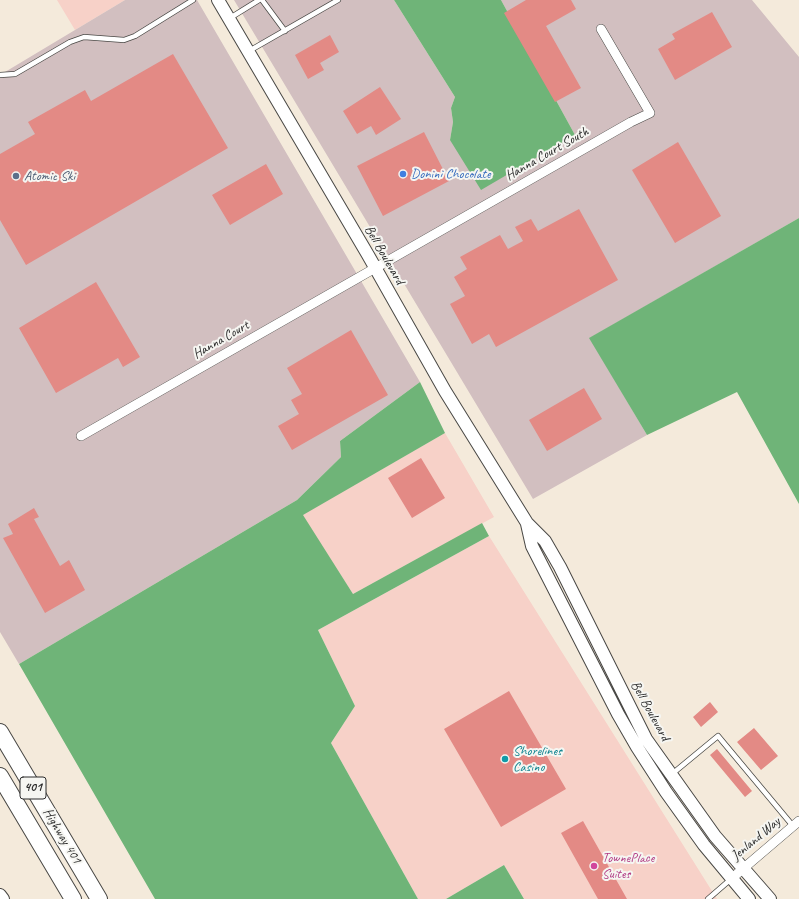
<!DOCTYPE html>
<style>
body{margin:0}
canvas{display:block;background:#f4eadb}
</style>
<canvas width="799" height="899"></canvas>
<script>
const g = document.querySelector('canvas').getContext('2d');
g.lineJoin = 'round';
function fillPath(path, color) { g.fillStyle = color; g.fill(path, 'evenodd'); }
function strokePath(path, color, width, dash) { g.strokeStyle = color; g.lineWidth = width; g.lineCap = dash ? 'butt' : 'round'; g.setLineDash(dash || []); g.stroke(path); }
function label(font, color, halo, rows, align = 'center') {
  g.font = font + ' Caveat,sans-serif'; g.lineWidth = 4; g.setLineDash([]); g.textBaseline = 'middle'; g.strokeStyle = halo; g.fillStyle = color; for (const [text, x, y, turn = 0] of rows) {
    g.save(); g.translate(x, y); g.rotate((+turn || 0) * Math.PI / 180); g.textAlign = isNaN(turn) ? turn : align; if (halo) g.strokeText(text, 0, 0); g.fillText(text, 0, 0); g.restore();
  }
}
const built = new Path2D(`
 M57 0H125L75 30Z
 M445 433 494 517 353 594 302 515Z
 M489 536 717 899H524L504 865 446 899H418L331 743 355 706 318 630Z`);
const industrial = new Path2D(`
 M125 0H197L420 382 340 441 341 457 297 500 19 664 0 632V75Z
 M234 0H394L455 97 451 108 453 122 450 140 575 135 501 0H752L799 57V218L590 338 647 435 533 499Z`);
const forest = new Path2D(`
 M394 0H501L575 135 481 190 450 140 453 122 451 108 455 97Z
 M799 218V504L737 392 647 435 589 338Z
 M420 382 445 433 303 515 353 594 482 523 489 536 318 630 355 706 331 743 418 899H155L19 664 297 500 341 457 340 441Z
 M504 865 524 899H446Z`);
const building = new Path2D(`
 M526 0H571L576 9 546 26 581 88 555 102 504 13Z
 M712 12 732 47 675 80 658 49 675 39 672 34Z
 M330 35 339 52 320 63 324 70 308 79 295 55Z
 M173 54 228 148 26 265 0 220V154L35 134 28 122 85 90 91 101Z
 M380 87 401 119 376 135 371 126 357 134 343 111Z
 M424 132 449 181 383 216 357 166Z
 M678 142 721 216 675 243 632 170Z
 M266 164 283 194 230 225 212 195Z
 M579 209 618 280 496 347 489 334 472 344 450 304 465 296 454 277 467 269 460 257 500 235 508 249 523 241 515 227 531 219 538 231Z
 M96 282 140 357 123 367 118 358 56 393 19 328Z
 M351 330 388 395 292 450 278 426 299 414 291 400 302 394 287 368Z
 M584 388 602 419 547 451 529 420Z
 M421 458 445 498 412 518 388 478Z
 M34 508 39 517 34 519 60 566 69 560 85 590 45 613 3 538 13 534 8 524Z
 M509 691 566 789 501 827 444 729Z
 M710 702 718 712 701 727 693 717Z
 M754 728 778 756 761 770 737 742Z
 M717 749 752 791 745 797 710 755Z
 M583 821 627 899H598L561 833Z`);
const lane = new Path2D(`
 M262 0 285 31
 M230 18 259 0
 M249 51 338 0
 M0 75 15 74 70 42 84 37 124 40 135 36 193 0
 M672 774 718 736 793 826
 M708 899 731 879`);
const street = new Path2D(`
 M81 436 631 122 650 113 601 29
 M731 879 799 821`);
const secondary = new Path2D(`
 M218 0 368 255 445 391 527 523 545 541 560 567 646 739 715 836 770 899
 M527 524 532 546 618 714 637 747 666 792 704 845 749 899
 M0 895 3 899`);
const highway = new Path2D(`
 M0 732 99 899
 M0 776 73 899`);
const markers = [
 [403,174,4,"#3f7fe0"],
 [16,176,4,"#5c6f8a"],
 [505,759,4,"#0f9aa8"],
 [594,866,4,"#d1479c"]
];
const shields = [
 [33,788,26]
];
const shieldNames = [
 ["401",33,788]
];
const streetNames = [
 ["Hanna Court South",547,154,-30],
 ["Bell Boulevard",384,255,60],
 ["Hanna Court",221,340,-30],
 ["Bell Boulevard",650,711,61],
 ["Highway 401",62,836,59],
 ["Jenland Way",756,839,-40]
];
const shopNames = [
 ["Donini Chocolate",411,174]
];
const serviceNames = [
 ["Atomic Ski",24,176]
];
const cultureNames = [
 ["Shorelines",513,751],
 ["Casino",513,767]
];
const hotelNames = [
 ["TownePlace",602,858],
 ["Suites",602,874]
];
fillPath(built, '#f7d1c8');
fillPath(industrial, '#d2bfc0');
fillPath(forest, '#6fb478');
fillPath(building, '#e38a85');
strokePath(lane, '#494845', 6);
strokePath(street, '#494845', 10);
strokePath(secondary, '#494845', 14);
strokePath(highway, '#494845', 18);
strokePath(lane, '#fff', 4.5);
strokePath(street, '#fff', 9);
strokePath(secondary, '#fff', 12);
strokePath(highway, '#fff', 16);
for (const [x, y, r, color] of markers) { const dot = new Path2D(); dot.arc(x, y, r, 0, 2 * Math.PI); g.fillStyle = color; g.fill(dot); strokePath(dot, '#f6f6f2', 1.5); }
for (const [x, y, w] of shields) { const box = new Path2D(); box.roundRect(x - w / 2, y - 11, w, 22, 3); g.fillStyle = '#f6f6f2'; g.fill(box); strokePath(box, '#2b2b2b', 1); }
label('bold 13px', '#2b2b2b', null, shieldNames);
label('14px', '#2b2b2b', '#f6f6f2', streetNames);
label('14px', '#366cbe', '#f6f6f2', shopNames, 'left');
label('14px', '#4e5e75', '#f6f6f2', serviceNames, 'left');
label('14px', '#0d838f', '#f6f6f2', cultureNames, 'left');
label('14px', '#b23c85', '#f6f6f2', hotelNames, 'left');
</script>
